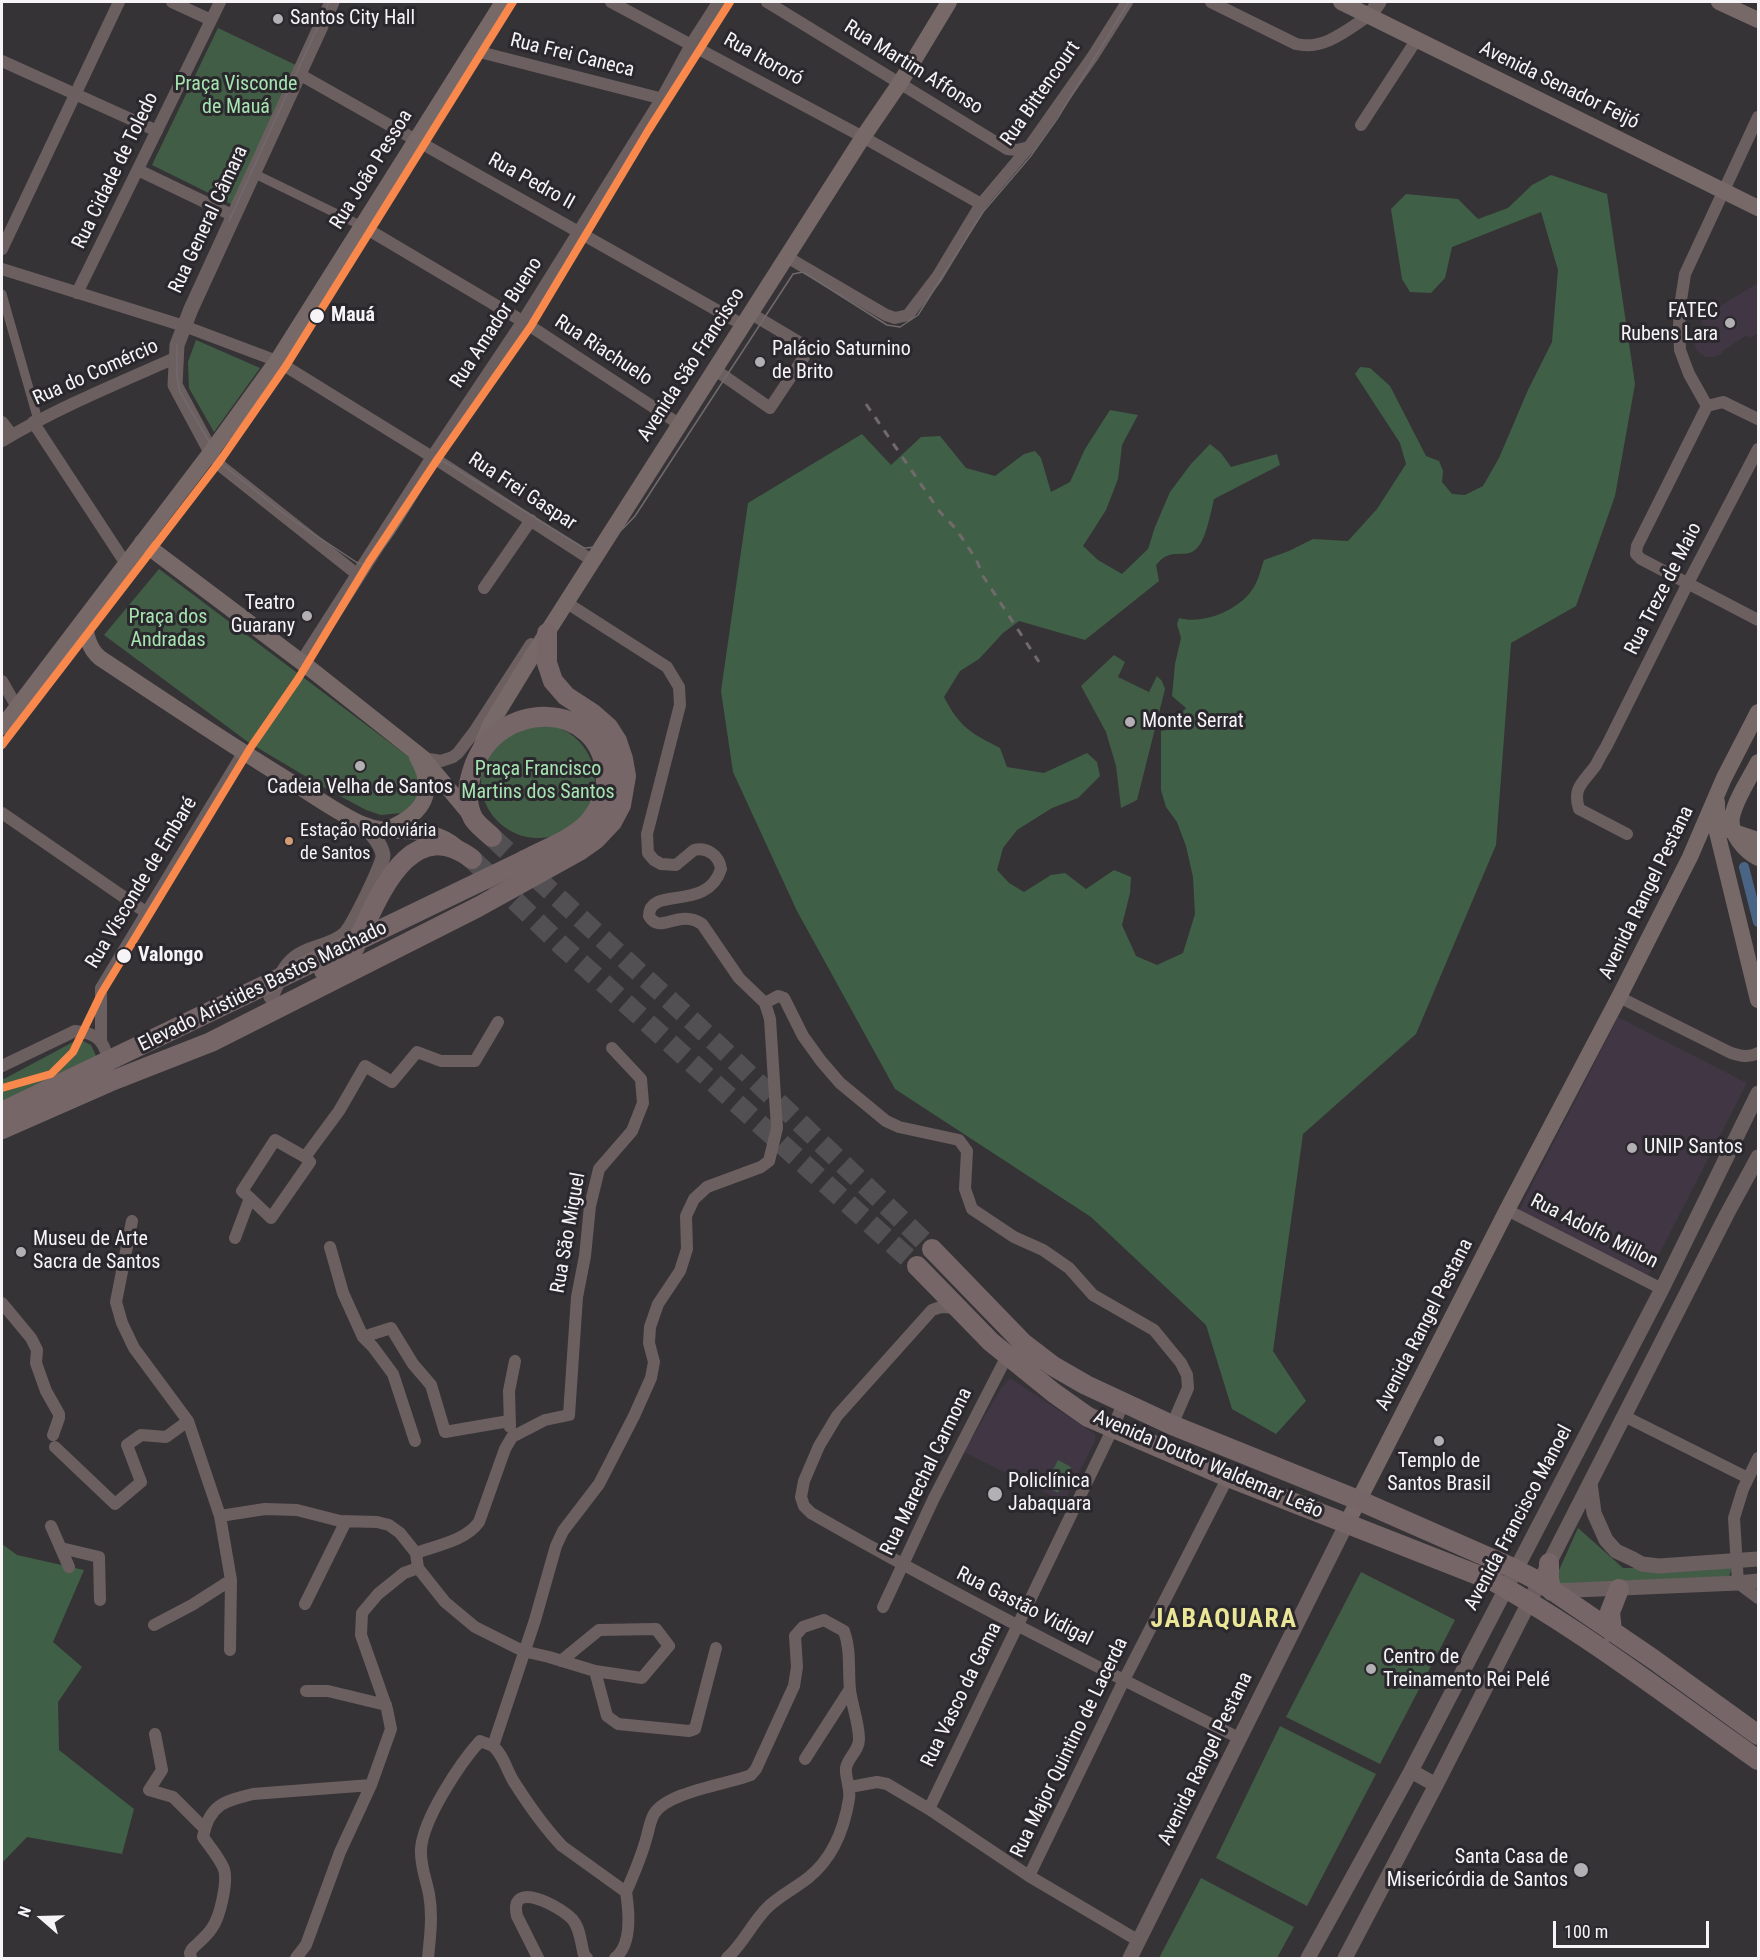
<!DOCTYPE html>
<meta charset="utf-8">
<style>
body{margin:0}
#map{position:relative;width:1760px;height:1960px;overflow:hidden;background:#353336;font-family:"Roboto Condensed",sans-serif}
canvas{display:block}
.frame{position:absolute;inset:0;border:3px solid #f6f4f7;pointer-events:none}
.north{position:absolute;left:12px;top:1888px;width:60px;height:60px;-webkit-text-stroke:4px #2b282d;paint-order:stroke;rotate:290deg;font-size:16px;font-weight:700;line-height:24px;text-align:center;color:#f6f4f7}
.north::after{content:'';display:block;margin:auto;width:21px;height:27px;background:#f6f4f7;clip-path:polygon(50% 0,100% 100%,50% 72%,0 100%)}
.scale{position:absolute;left:1553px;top:1921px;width:156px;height:27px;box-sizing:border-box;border:3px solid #f6f4f7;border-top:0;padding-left:8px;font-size:18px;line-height:21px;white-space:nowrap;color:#f6f4f7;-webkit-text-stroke:4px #2b282d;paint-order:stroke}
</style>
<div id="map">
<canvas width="1760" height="1960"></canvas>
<div class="frame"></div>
<div class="north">N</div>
<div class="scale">100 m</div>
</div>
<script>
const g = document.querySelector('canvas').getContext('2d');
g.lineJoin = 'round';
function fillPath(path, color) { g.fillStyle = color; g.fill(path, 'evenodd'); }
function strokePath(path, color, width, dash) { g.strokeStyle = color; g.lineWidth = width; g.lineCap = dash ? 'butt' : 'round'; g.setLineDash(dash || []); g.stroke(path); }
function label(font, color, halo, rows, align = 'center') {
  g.font = font + ' "Roboto Condensed",sans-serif'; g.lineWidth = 6; g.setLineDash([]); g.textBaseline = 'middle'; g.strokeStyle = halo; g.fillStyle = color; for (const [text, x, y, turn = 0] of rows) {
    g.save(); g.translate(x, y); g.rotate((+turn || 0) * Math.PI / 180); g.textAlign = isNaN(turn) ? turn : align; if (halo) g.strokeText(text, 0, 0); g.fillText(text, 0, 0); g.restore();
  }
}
const education = new Path2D(`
 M1758 283V333L1750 338 1747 335 1724 350 1721 354 1713 357H1705L1697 351 1695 345 1697 337 1704 328 1700 318Z
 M1618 1017 1747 1083 1646 1280 1517 1214Z
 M1010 1378 1095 1434V1441L1064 1502 964 1452 1001 1388Z`);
const green = new Path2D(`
 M218 28 300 67 233 205 152 165Z
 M196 340 260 368 214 432 189 388 188 362Z
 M159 569 409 757 423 786 412 807 401 813 381 815 366 810 325 788 248 742 104 635Z
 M1114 655 1125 662 1118 677 1149 692 1157 676 1162 681 1165 689 1137 800 1121 808 1116 766 1106 732 1081 686Z
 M481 781a57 57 0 1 1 114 0a57 57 0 1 1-114 0Z
 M81 1040 91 1045 96 1056 2 1104V1076L4 1079 75 1041Z
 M1058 1460 1071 1467 1058 1493 1045 1486Z
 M1578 1528 1623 1568H1732L1728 1579 1560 1586 1555 1579Z
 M1361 1572 1455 1620 1380 1764 1286 1717Z
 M1280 1726 1376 1774 1307 1906 1216 1858Z
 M1201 1878 1294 1927 1277 1958H1159Z`);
const forest = new Path2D(`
 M1551 175 1607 194 1635 384 1615 496 1576 606 1511 643 1496 845 1416 1034 1303 1134 1273 1351 1306 1401 1276 1434 1232 1409 1206 1325 1091 1217 895 1089 797 911 733 772 721 691 748 503 862 434 891 465 921 437 940 436 966 468 995 476 1024 454 1035 451 1041 458 1051 492 1070 482 1085 449 1110 410 1138 415 1122 445 1118 479 1106 510 1083 546 1098 560 1122 574 1148 549 1155 527 1170 492 1191 464 1210 444 1221 453 1231 467 1277 454 1280 465 1214 499C1211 511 1206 540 1197 548 1185 561 1172 545 1156 565L1159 581 1085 640 1019 621 1003 633 979 659 960 671 944 697C960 728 971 733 1000 748L1007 767 1044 773 1087 753 1097 762 1100 776 1078 798 1052 808 1017 830 1003 848 997 870 1009 883 1024 892 1051 875 1065 873 1086 889 1114 870 1131 877 1130 893 1122 925 1136 956 1157 965 1183 953 1195 914 1193 877 1186 846 1177 822 1166 807 1161 790V731L1178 728 1180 715 1186 708 1172 696 1175 664 1181 638 1177 624 1179 618C1204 625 1240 610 1254 587 1259 579 1261 568 1264 560L1289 551 1313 539 1348 541 1377 509 1406 464 1400 443 1355 374 1360 367 1370 368 1390 386 1426 456 1439 461 1443 471 1442 482 1452 494 1465 495 1483 486 1499 458 1528 390 1552 342 1558 270 1541 212 1452 247 1445 278 1431 293 1410 292 1402 279 1391 209 1406 194 1458 199 1478 219 1508 208 1532 185Z
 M2 1544 17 1555 84 1570 53 1642 82 1667 58 1702 59 1750 134 1809 122 1854 27 1837 2 1863Z`);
const canal = new Path2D(`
 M1744 867 1758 922`);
const primaryTunnel = new Path2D(`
 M492 837 715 1042 932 1249
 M472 859 561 945 917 1266`);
const pedestrian = new Path2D(`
 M253 173 362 226
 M2 294 38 420`);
const minor = new Path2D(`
 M172 2 211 20
 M611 2 863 137 981 204
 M767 2 1007 149 1017 150 1029 147
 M1211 2 1296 44C1324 51 1348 29 1370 15
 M472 50 663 99
 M2 61 157 131
 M299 74 743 325
 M1758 117 1685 274 1681 300 1679 325 1680 350 1689 374 1707 406 1637 546 1636 554 1641 559 1758 620
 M1361 125 1417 39
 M138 170 234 216
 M362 226 524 322 679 424
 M2 249 119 2
 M787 257 886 315 895 318 908 315 937 277 981 204 1029 147 1093 56 1127 2
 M2 269 184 326 277 361 437 460 593 561
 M77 293 220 2
 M714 369 770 408 804 357 805 351 802 344 750 313
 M1707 406 1723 402 1758 419
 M2 422 12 435
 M33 422 126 564
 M2 441C57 408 116 384 175 358
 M211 452 222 467 358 575
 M484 588 531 520
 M567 603 667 667 679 687 680 705 647 834 648 853 654 860 661 864 676 865 694 850C707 847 719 855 721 869 707 913 649 885 649 916 657 930 669 920 682 919 689 918 696 920 702 924L739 978 765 1003 770 1019 777 1128 769 1161 761 1167 707 1187 694 1199 686 1216 687 1249 680 1271 658 1304 650 1327 649 1343 654 1362 651 1378 634 1416 599 1484 563 1531 556 1546 535 1620 493 1746C504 1756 506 1769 514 1782 528 1804 544 1827 562 1846L626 1892C629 1911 632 1945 615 1958
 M2 681 17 707
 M423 758 441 761 453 757 458 753 474 732 531 644
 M2 813 147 913
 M1627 834 1579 809C1572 787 1584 782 1596 765 1599 759 1602 753 1606 747L1688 583 1758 449
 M1619 997 1731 1053C1741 1056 1749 1058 1758 1053
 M765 1003 778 996 784 998 803 1036 821 1061 840 1083 886 1121 899 1127 959 1140 967 1151 965 1189 972 1209 1014 1237 1043 1250 1069 1268 1093 1295 1154 1330 1181 1363 1187 1375 1188 1388 1172 1425
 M101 1041V988L243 753
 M2 1066 75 1031C99 1033 106 1043 109 1066
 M250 1198 271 1218 310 1162 305 1157
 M1507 1210 1662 1289
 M132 1221 116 1302 122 1323 134 1348 188 1421 220 1516 231 1580 230 1650
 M235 1238 250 1198 242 1191 275 1140 305 1157 339 1111 365 1066 392 1082 417 1052 441 1061H475L498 1022
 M330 1247 343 1293 363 1337 373 1347 393 1374 415 1441
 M2 1303 31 1338 37 1350 36 1363 46 1391 59 1414V1418L53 1435
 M956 1308 941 1307 932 1310 837 1416 819 1446 804 1481 801 1497 804 1506 811 1513C951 1593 1095 1666 1239 1738
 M363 1337 391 1328 413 1364 431 1385 445 1432 509 1421
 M1624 1416 1748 1478
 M510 1427 509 1391 515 1361
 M55 1447 115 1504 141 1482 127 1445 141 1435 166 1437 188 1421
 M1758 1458 1743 1489 1734 1518 1738 1583 1758 1598
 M220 1516 265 1509 297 1510 340 1521 377 1522 389 1525 400 1533 416 1553 418 1568 445 1602 475 1627 523 1651 549 1657 595 1671 642 1678 669 1646 656 1629 599 1630 561 1661
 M51 1526 69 1567
 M61 1548 99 1557 100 1600
 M416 1553C438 1545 465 1541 479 1522L505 1449 512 1437 545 1420 569 1415 577 1297 585 1256 590 1206 599 1169 632 1131 643 1103 641 1079 612 1048
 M305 1604 346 1521
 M883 1607 934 1498 1007 1356
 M154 1625 192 1605 231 1580
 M595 1671 607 1716 618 1724 689 1731 695 1729 716 1648
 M306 1691H328L386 1705
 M155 1734 162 1770 149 1790 173 1797 204 1828
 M805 1759 850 1689
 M850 1787 877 1782 887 1784 929 1809 1029 1876 1139 1941
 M929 1809 1113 1428 1123 1403
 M1029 1876 1124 1680 1228 1477
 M626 1892C634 1874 642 1855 647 1836 649 1829 650 1821 654 1814 667 1792 728 1784 751 1775L756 1769 794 1686 797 1667 795 1636 803 1627 824 1620 844 1631C851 1650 848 1669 850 1690 852 1706 859 1723 859 1739 859 1751 848 1757 846 1768 845 1778 851 1788 849 1799 844 1830 832 1859 808 1878 794 1889 779 1896 767 1908 752 1923 743 1944 727 1958
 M191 1958 190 1953 192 1949C199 1942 207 1936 212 1928 220 1917 228 1882 224 1869 219 1857 210 1847 203 1837 209 1805 224 1801 253 1794L371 1785
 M296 1958 306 1945 340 1852 371 1785 391 1729 387 1709 361 1635 362 1613 378 1594 404 1573 418 1568
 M428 1958C430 1937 433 1916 429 1894 426 1879 420 1865 421 1849 423 1819 460 1763 480 1741L493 1746
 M538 1958 517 1916C508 1878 561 1907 572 1919 580 1927 581 1944 584 1955L587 1958`);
const tertiary = new Path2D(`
 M1370 15 1379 2
 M211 452 175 385 177 345 191 309 332 2
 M302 663 433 458 524 322 663 99 693 44 720 2
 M271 997C277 984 283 967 295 958 309 946 331 947 345 934 352 927 384 864 383 855 381 843 370 832 362 824
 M1590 1483 1594 1513 1606 1540 1616 1551 1633 1559 1642 1564 1659 1566 1758 1559
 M1552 1591 1738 1583 1758 1581
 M1411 1771 1436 1785
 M1130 1958 1347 1523
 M1308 1958 1411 1771 1662 1289 1758 1093
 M1345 1958 1436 1785 1727 1214 1758 1157`);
const secondary = new Path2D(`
 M1341 2 1758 208
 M1719 2 1758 20
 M142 542 312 670 423 758 473 818
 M84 619C86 634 88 648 100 658 162 699 224 741 288 780 312 794 337 813 362 824 397 839 425 820 458 848
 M2 727 211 452 277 361 503 2
 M479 752 490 725 534 653 863 137 900 83 949 2
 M1758 762C1750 778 1735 800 1732 817 1729 834 1745 851 1758 858
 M1717 802V832L1758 1000
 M390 828C424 813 437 792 417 757
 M1728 830 1758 840
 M1347 1523 1507 1210 1619 997 1690 857 1724 778 1758 712`);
const primary = new Path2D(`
 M492 837C486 831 477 825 473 818 465 803 468 784 473 769 496 698 604 698 606 778 606 794 599 811 588 823 572 840 545 849 525 860
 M324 971C333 966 344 962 351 953 357 945 360 934 365 925 385 881 417 817 472 859
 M2 1129 109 1082 211 1042 478 907 579 851 596 839 612 822 621 805 626 776 623 759 617 741 608 727 592 713 566 696 553 681 547 663V633
 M932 1249 1023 1343 1053 1366 1086 1385 1172 1425 1358 1500 1515 1569 1540 1582 1653 1659 1758 1735
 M917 1266 991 1342 1054 1393 1088 1417 1228 1477 1493 1581C1586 1633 1671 1699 1758 1760
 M1549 1563V1580L1552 1591
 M1612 1632 1610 1612 1619 1589`);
const tram = new Path2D(`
 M229 221 329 2
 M177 345V377L180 392 223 465 287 516 356 562C360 564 365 565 369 562 386 553 423 485 436 466L443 461 584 548C606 549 621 531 635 516L793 274 803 272 887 325 900 327 918 315 983 212 1030 157 1057 119 1129 2`);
const rail = new Path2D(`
 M866 404 940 512 956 529 976 559 983 576 1039 662`);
const primaryBridge = new Path2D(`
 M2 1112 525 860`);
const rail1 = new Path2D(`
 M2 745 220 461 286 366 513 2
 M2 1088 51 1074 73 1052 101 994 251 747 298 679 369 562 437 460 531 326 648 131 730 2`);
const markers = [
 [278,19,6,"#b2b0b3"],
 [317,316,8,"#f6f4f7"],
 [1730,323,6,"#b2b0b3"],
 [760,362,6,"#b2b0b3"],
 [307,616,6,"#b2b0b3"],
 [1130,722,6,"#b2b0b3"],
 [360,766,6,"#b2b0b3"],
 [289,841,5,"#d39c74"],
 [124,956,8,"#f6f4f7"],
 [1632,1148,6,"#b2b0b3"],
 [21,1252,6,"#b2b0b3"],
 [1439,1441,6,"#b2b0b3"],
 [995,1494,8,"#b2b0b3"],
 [1371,1669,6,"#b2b0b3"],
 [1581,1870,8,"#b2b0b3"]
];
const busNames = [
 ["Estação Rodoviária",300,831],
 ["de Santos",300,854]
];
const poiNames = [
 ["Santos City Hall",290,19],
 ["FATEC",1718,312,"right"],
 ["Rubens Lara",1718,335,"right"],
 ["Palácio Saturnino",772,350],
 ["de Brito",772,373],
 ["Teatro",295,604,"right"],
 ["Guarany",295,627,"right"],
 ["Monte Serrat",1142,722],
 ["Cadeia Velha de Santos",360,788,"center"],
 ["UNIP Santos",1644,1148],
 ["Museu de Arte",33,1240],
 ["Sacra de Santos",33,1263],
 ["Templo de",1439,1462,"center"],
 ["Santos Brasil",1439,1485,"center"],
 ["Policlínica",1008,1482],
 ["Jabaquara",1008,1505],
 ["Centro de",1383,1658],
 ["Treinamento Rei Pelé",1383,1681],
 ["Santa Casa de",1568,1858,"right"],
 ["Misericórdia de Santos",1568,1881,"right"]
];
const streetNames = [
 ["Rua Frei Caneca",572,56,14],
 ["Rua Itororó",763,60,29],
 ["Rua Martim Affonso",913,68,32],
 ["Avenida Senador Feijó",1559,86,26],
 ["Rua Bittencourt",1041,94,-55],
 ["Rua João Pessoa",372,170,-58],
 ["Rua Cidade de Toledo",116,171,-64],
 ["Rua Pedro II",531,182,29],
 ["Rua General Câmara",209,220,-65],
 ["Rua Amador Bueno",497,323,-57],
 ["Rua Riachuelo",603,351,33],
 ["Avenida São Francisco",692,365,-57],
 ["Rua do Comércio",96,373,-24],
 ["Rua Frei Gaspar",522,492,33],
 ["Rua Treze de Maio",1664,589,-63],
 ["Rua Visconde de Embaré",142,883,-59],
 ["Avenida Rangel Pestana",1647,893,-64],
 ["Elevado Aristides Bastos Machado",263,987,-26],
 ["Rua Adolfo Millon",1594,1232,27],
 ["Rua São Miguel",569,1233,-80],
 ["Avenida Rangel Pestana",1425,1325,-63],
 ["Avenida Doutor Waldemar Leão",1208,1465,23],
 ["Rua Marechal Carmona",927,1472,-64],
 ["Avenida Francisco Manoel",1519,1518,-62],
 ["Rua Gastão Vidigal",1024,1607,27],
 ["Rua Vasco da Gama",962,1695,-64],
 ["Rua Major Quintino de Lacerda",1070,1748,-64],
 ["Avenida Rangel Pestana",1206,1759,-64]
];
const parkNames = [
 ["Praça Visconde",236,85],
 ["de Mauá",236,108],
 ["Praça dos",168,618],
 ["Andradas",168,641],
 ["Praça Francisco",538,770],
 ["Martins dos Santos",538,793]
];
const stopNames = [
 ["Mauá",331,316],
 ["Valongo",138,956]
];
const districtNames = [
 ["JABAQUARA",1224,1620]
];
fillPath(education, '#403644');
fillPath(green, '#425d46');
fillPath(forest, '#3f6046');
strokePath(canal, '#4a6485', 10);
strokePath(primaryTunnel, '#525053', 20, [20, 10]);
strokePath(pedestrian, '#6c5f60', 9);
strokePath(minor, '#6c5f60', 12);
strokePath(tertiary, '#6c5f60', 15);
strokePath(secondary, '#786969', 16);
strokePath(primary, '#766668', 20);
strokePath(tram, '#716a6c', 1.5);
strokePath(rail, '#716a6c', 3, [8, 8]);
strokePath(primaryBridge, '#766668', 20);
strokePath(rail1, '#f8884c', 8);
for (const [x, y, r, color] of markers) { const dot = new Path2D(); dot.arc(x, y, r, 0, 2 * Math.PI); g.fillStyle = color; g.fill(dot); strokePath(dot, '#2b282d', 2); }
label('18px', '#f6f4f7', '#2b282d', busNames, 'left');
label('20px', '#f6f4f7', '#2b282d', poiNames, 'left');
label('20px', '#f6f4f7', '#2b282d', streetNames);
label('20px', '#a5e4b0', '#2b282d', parkNames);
label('bold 20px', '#f6f4f7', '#2b282d', stopNames, 'left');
g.letterSpacing = '1.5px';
label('bold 26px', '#ebe697', '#2b282d', districtNames);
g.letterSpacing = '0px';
</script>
